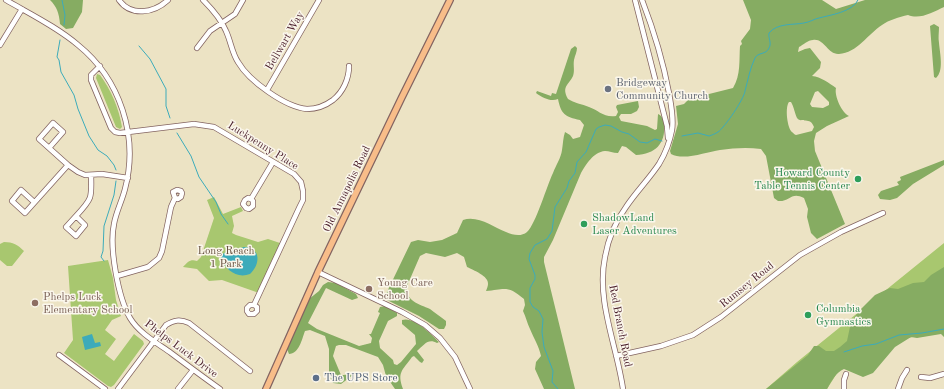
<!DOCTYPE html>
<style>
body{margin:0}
canvas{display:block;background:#ece3c4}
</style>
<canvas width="944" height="389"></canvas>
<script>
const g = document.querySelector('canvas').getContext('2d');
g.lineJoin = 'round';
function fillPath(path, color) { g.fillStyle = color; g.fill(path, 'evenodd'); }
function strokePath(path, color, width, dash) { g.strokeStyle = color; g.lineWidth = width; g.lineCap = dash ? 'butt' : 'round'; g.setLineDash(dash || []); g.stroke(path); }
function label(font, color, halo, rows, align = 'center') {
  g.font = font + ' "Old Standard TT",serif'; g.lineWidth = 3; g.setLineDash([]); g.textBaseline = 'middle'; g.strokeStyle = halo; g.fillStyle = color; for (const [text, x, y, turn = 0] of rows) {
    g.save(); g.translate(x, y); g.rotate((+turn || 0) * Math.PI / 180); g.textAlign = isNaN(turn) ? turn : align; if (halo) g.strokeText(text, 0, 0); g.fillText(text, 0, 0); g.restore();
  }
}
const green = new Path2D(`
 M97 74 100 75C111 90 119 108 122 127L120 129 116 127 96 78Z
 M214 197 223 214 241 207 243 211 232 216 234 226 232 233 236 235 258 242 268 239 283 244 259 293 222 280 209 281 197 269 183 267C188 262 190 259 197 261L201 257 214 218 207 200Z
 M4 242C13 242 18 245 24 251L12 266H7L0 260V244Z
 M944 243V330L851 351 827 389H766L797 362Z
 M108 260 113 278 116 300 121 316 112 320 105 330 116 339 105 354 114 361 134 334 143 341 144 344 114 385 111 387 108 386 64 353 73 340 68 266Z`);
const forest = new Path2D(`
 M50 0H83L82 12 73 28 66 29 60 24C59 13 57 7 50 0Z
 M743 0H822L836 9 865 0H944V7C933 12 920 20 908 15 899 17 889 20 882 25 868 34 857 53 839 54 828 55 824 38 813 40 808 40 803 45 799 47L798 52 805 49 810 48 821 62 820 68 812 76C821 77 829 83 836 88 834 96 842 113 849 116L827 126 816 133 814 141 815 151 845 224 817 239 811 233 807 217 808 209 804 198C791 191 790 202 778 201L774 198 766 156 761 149C747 147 734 148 720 150 706 152 684 161 671 154L670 151 678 124 676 106 684 104 689 99 733 88C741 75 739 60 740 46L742 44 741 41 750 29 751 20ZM818 91 829 102V105L823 108 812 107 810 104 815 92ZM789 102H791C794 107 795 114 797 118 802 124 810 116 814 127L812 131 796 135C795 135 791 131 791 131 787 125 785 107 789 102Z
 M934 24 939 27C939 32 938 38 939 43 940 54 944 71 936 78L934 77 930 26Z
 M575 46 577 48C577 52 575 55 574 60 573 65 575 71 573 76 569 85 561 86 568 99 574 103 582 104 589 107 598 110 604 118 616 116L618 112 616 107 617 105 638 101 639 107 637 111 631 114H621L619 117 621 121 647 126 655 130 657 129 658 114C662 116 664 120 664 124 666 144 655 154 636 155L626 147 622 146 618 153C613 153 609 151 605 151 593 152 586 165 581 173L553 240 544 257V262L575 389H544L535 369 536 362 541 356C539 346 534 339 530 329 527 323 526 317 523 311L525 305 524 299C508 285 505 289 486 291 487 288 488 286 488 284 489 276 473 270 467 267L464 257 457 253 445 257 426 253 420 256 407 286C405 301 419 304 430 309 435 313 441 317 446 321V325L444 329H439L419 316 385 299 386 294 411 242 418 240 430 242 442 240 457 233 463 220C478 215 493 227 506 232 513 235 521 237 527 232 536 224 547 185 553 173 556 165 561 158 562 150 563 144 563 138 565 132L570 135 573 139 580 137 584 125 580 120C565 117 561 114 558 99 551 102 543 98 536 93L537 91 551 96 552 93 556 94 571 49Z
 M944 160V165L913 184 897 198 890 200 880 199 878 195 881 191 899 185 897 182 901 180 900 177Z
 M944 267V337L941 334 917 338 911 337 895 347 873 373 863 377 844 369C836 372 831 382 827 389H766L808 355 814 346H819L826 351H834L840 347 847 341 851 322 859 311 875 295 890 288 898 289 913 283 924 282 931 275Z
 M328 282 336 283 356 294 358 298 352 300 326 288 308 323 317 329 359 346 371 343 372 338 369 334H371L380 313 378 312 380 307 385 306 397 313V316L388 321 379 341 380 348 393 360 394 364 397 365 401 362 416 344 415 335 402 324V320C414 316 431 334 439 342L437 343C428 338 424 345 417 351L424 360 422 363 420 362 414 356 412 357C402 371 397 372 403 389H395L386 376 383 365 378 357 346 345H339L336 346 333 356 341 375H344L351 373 353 375 341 384 333 383 329 375V349L325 336 310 330 305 331C302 339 299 354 289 354L287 349 309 299 319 291 323 285Z`);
const water = new Path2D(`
 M244 247C262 248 260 265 250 274 237 279 225 270 221 257L224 253Z
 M92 334 95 343 100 342 101 346 85 350 82 337Z`);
const stream = new Path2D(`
 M62 0 65 15 64 25
 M60 40 57 57 59 60 61 72 74 95 78 109 89 136 98 150 107 156 114 165 116 170
 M139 46 150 59 166 89V106L170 118
 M177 133 191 156 199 177 216 202 221 214 228 224
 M682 136 698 133 709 136C712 135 715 134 718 132 725 127 744 99 745 91 748 80 750 68 755 58 758 52 766 55 769 48 772 43 768 38 769 33 777 23 793 25 804 23 810 22 814 19 819 18 830 15 853 12 858 0
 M104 261 101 257 103 251 104 226 114 195 116 181
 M844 352 862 346 876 344 899 335 922 333 944 329
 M558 389 552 382 553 371 544 347 542 332 543 319 539 311 533 307 530 302V288L535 279V275L529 259 530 253 535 245 547 239 552 231 555 207 567 188 569 181 575 173 577 162 586 152 596 129 599 127 605 125 611 126 622 132 629 134 640 142 647 143 655 139 662 141`);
const minor = new Path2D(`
 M6 0C30 14 57 27 78 45 120 79 139 136 125 189 122 201 116 212 114 224 109 247 118 297 130 318 139 333 157 343 171 353 187 365 203 377 220 389
 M119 0C131 17 154 13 168 0
 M203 0C212 9 221 19 226 31 231 42 232 53 238 62 249 81 285 107 307 109 316 109 325 106 333 100 343 92 349 79 349 66
 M635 0 667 126 668 138
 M0 45 22 9
 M197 48 210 31 235 14 243 0
 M100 66 91 75V80L111 128 115 132 120 133 194 124 214 127 294 174 301 182 303 191V200L300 206 254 305H250L247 308V311L249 314H254L257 311V307L254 305
 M267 90 319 0
 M49 148 63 132 53 123 39 139 68 165 78 172 85 175 102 174 128 178
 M251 199 253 201V206L249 209 246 208 243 204 245 200 248 198 251 199 273 162
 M34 202 21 190 12 201 25 213 68 165
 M76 216 66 227 76 236 85 225 76 216C92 199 92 198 91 175
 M318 272 402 312 425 325 440 338 455 357 470 389
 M117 276 148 267 159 258 162 251 171 207 175 198 173 192 177 190 181 191 182 193 181 197 178 199 175 198
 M59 355 105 389
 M616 356 661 346 693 335 721 317 800 255 841 232 883 213
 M921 377 930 378 944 374
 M118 389 166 325C174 320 180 319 189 323L250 371
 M178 389 193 370
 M623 389C617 346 596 301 605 257 608 240 615 222 626 207 636 192 649 179 659 164 665 154 670 141 672 130 674 118 671 105 669 93 663 61 654 31 642 0
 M844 389V380L846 374
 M898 389 902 378 907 370`);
const major = new Path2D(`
 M266 389 318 272 401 99 450 0`);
const markers = [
 [608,89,4,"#6b7280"],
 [858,179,4,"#2e9e5b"],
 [584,224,4,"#2e9e5b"],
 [369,289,4,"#8d6e63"],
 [35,303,4,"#8d6e63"],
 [808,315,4,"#2e9e5b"],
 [316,378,4,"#5c6f8a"]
];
const streetNames = [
 ["Bellwart Way",285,41,-60],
 ["Luckpenny Place",263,146,32],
 ["Old Annapolis Road",347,189,-64],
 ["Rumsey Road",747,285,-39],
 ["Red Branch Road",620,326,79],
 ["Phelps Luck Drive",181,349,37]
];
const worshipNames = [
 ["Bridgeway",616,83],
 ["Community Church",616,96]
];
const leisureNames = [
 ["Howard County",850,173,"right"],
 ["Table Tennis Center",850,186,"right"],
 ["ShadowLand",592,218],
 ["Laser Adventures",592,231],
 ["Columbia",816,309],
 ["Gymnastics",816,322]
];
const parkNames = [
 ["Long Reach",226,251],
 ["1 Park",226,264]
];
const educationNames = [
 ["Young Care",377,283],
 ["School",377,296],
 ["Phelps Luck",43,297],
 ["Elementary School",43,310]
];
const serviceNames = [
 ["The UPS Store",324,378]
];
fillPath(green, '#a8c76f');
fillPath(forest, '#86ac62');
fillPath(water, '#3cabba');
strokePath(stream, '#3cabba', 1);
strokePath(minor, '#836461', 6);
strokePath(major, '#836461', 8);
strokePath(minor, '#fff', 4.5);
strokePath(major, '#f8bd89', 5.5);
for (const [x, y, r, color] of markers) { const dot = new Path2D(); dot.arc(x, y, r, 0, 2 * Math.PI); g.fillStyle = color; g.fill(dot); strokePath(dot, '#fbf7ec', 1.5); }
label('11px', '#4a1f2b', '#fbf7ec', streetNames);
label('11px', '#5b616d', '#fbf7ec', worshipNames, 'left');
label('11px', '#27864d', '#fbf7ec', leisureNames, 'left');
label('11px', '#66513f', '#fbf7ec', parkNames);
label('11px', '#785e54', '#fbf7ec', educationNames, 'left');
label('11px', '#4e5e75', '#fbf7ec', serviceNames, 'left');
</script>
